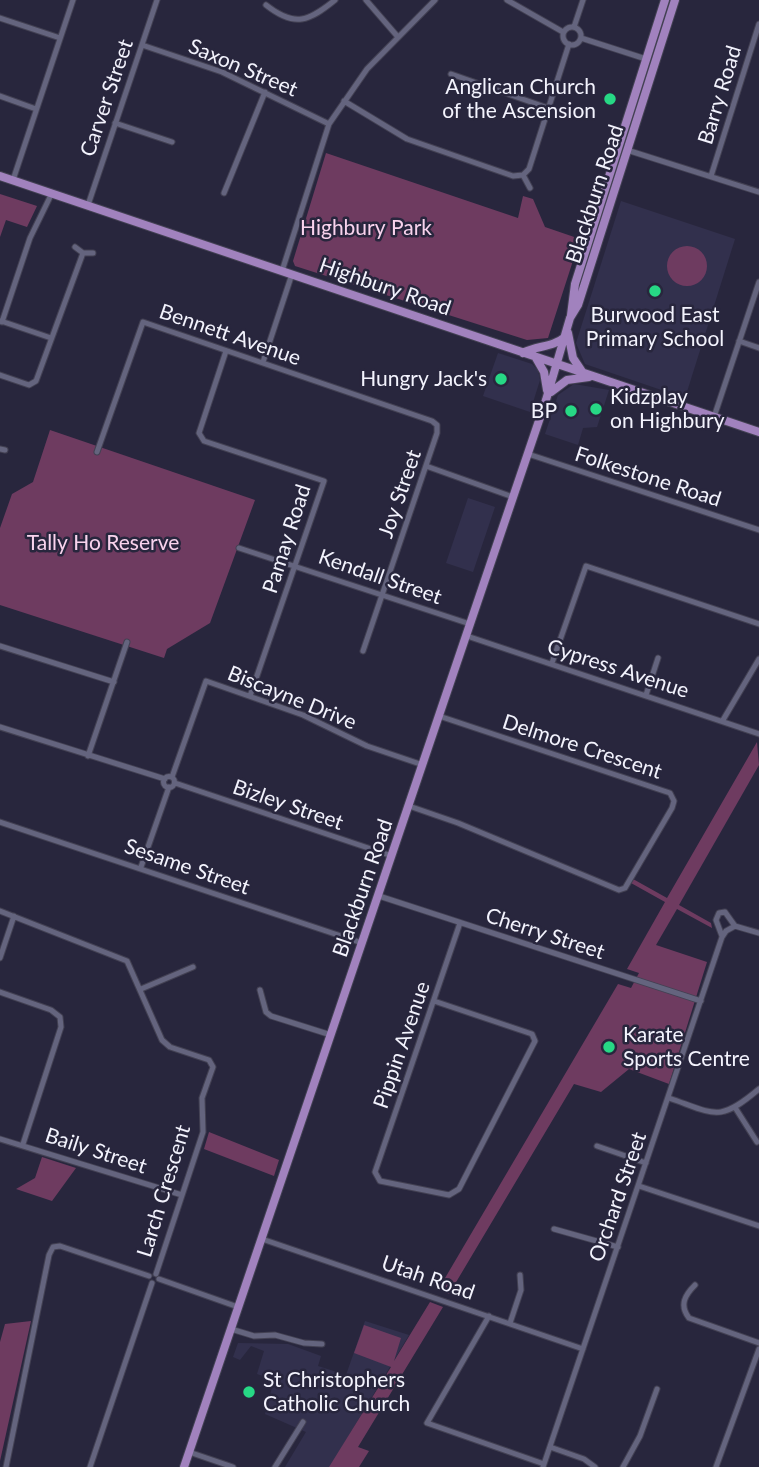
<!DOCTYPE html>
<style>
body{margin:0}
canvas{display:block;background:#28263d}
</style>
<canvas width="759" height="1467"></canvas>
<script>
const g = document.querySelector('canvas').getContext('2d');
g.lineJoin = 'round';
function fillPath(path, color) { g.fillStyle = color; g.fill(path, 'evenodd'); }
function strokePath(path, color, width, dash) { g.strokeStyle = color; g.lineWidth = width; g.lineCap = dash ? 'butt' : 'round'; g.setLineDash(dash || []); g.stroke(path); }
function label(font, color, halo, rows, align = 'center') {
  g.font = font + ' Lato,sans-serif'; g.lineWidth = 5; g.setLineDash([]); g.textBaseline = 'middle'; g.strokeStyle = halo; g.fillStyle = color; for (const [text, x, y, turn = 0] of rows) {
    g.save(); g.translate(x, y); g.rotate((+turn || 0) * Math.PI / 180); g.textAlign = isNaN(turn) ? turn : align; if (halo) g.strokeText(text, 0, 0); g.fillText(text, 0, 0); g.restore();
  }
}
const built = new Path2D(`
 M621 201 735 239 685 398 585 364 576 343Z
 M498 353 532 364 538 370 540 380 530 412 483 396Z
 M574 384 609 390 597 427 583 428 578 445 545 434 558 395Z
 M468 498 495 507 473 572 446 563Z
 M365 1321 409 1335 330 1467H285L306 1432 265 1414 274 1380 257 1374 264 1351 251 1346 240 1360 233 1357 238 1343 288 1344 321 1356 318 1366 346 1375Z`);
const green = new Path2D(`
 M326 153 518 218 523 196 533 199 545 227 580 239 548 338 527 340 295 266 293 261Z
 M0 194 37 206 27 227 6 220 0 237Z
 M667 266a20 20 0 1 1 40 0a20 20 0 1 1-40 0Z
 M50 430 255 500 210 623 167 649 164 658 0 605V528L12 494 33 482Z
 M757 742 759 765 679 905 711 923 712 928 677 909 656 945 707 962 669 1084 629 1069 601 1092 574 1084 449 1294 438 1290 618 984 631 988 639 973 627 969 665 902 631 883 633 879 667 898Z
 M209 1132 279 1160 274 1176 204 1149Z
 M42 1157 76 1168 52 1201 16 1189 35 1178Z
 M430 1302 443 1307 358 1447 369 1451 359 1467H329L391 1367 354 1353 364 1325 401 1338 394 1361Z
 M31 1321 0 1461V1342L5 1324Z`);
const street = new Path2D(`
 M366 0 398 37
 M507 0 563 32
 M266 5C295 28 309 21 335 0
 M0 18 60 38
 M563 36a9 9 0 1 1 18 0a9 9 0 1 1-18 0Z
 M574 27 583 0
 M581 38 646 59
 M142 45 222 72 329 124
 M451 74 548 108
 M0 96 36 109
 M344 101 407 139 513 176 523 175 529 169 569 44
 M115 123 172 142
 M627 150 759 192
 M523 175 530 188
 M711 176 759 24
 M13 180 73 0
 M224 193 265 92
 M88 205 157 0
 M75 247 83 253H93
 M282 271 329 124 367 69 435 0
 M1 321 51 338
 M2 322 30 238 52 193
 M739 341 759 348
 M226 351 199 433 204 441 324 481 250 696
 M263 362 292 274
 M0 375 29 385 36 381 83 253
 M714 417 759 282
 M0 449 5 450
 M97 452 143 322 432 421 437 425V433L363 651
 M528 454 759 530
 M426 466 513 497
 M239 548 470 624
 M467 636 759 734
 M0 646 114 682
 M552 663 586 566 759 624
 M646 695 658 658
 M723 720 759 659
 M0 727 165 779
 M88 756 127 642
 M163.5 782a5.5 5.5 0 1 1 11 0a5.5 5.5 0 1 1-11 0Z
 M172 777 206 681 303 715 367 746 423 765
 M175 783 392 856
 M409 806 458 823 619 890 625 888 672 808 674 801 670 793 439 716
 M0 822 362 943
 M141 867 169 787
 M379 896 701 1001
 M0 911 127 961 162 1040 170 1047 209 1060 213 1067 202 1098 203 1132 156 1274
 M735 926 759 933
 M722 936 716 920 719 913 725 912 735 926
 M0 958 14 916
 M141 989 193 967
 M260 990 266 1012 271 1016 331 1035
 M0 992 51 1010 60 1017 61 1027 23 1144
 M434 1001 532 1034 535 1041 459 1189 449 1195 380 1181 375 1172 460 923
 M669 1098C715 1114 719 1123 759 1089
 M736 1109 757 1142
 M0 1139 182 1195
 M597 1146 646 1163
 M639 1186 759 1226
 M554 1229 618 1247
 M262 1239 583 1349
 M159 1279 238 1307
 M695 1285C685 1295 679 1305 689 1318L759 1343
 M489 1316 427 1423 544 1464
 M510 1323 521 1290 520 1275
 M231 1329 254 1336 275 1335 304 1343 322 1344
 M550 1447 584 1459 595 1467
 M189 1452 233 1467
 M6 1467 49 1255 53 1247 60 1246 149 1276
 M90 1467 152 1283
 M275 1467 303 1422
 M543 1467 722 937 726 931 735 926
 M623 1467 640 1436 657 1389
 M716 1467 759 1349`);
const primary = new Path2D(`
 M0 176 759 432
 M571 315 575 284 665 0
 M568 333 573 358 583 373
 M523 353C537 345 552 348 565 337
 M536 358 544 372 547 390
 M551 392 567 380 589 377
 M184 1467 546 400 570 318 578 305 675 0`);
const markers = [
 [610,99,7,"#27d885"],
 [655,291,7,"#27d885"],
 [501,379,7,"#27d885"],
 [596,409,7,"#27d885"],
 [571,411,7,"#27d885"],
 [609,1047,7,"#27d885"],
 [249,1392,7,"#27d885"]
];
const streetNames = [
 ["Saxon Street",243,68,23],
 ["Barry Road",720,95,-73],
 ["Carver Street",107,98,-71],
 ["Blackburn Road",595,194,-72],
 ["Highbury Road",385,287,19],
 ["Bennett Avenue",230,335,19],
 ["Folkestone Road",648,477,18],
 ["Joy Street",400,494,-71],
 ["Pamay Road",287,539,-72],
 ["Kendall Street",380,577,19],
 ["Cypress Avenue",618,669,18],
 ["Biscayne Drive",292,698,22],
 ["Delmore Crescent",582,747,18],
 ["Bizley Street",288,805,19],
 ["Sesame Street",187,867,19],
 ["Blackburn Road",363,888,-71],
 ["Cherry Street",545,934,18],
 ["Pippin Avenue",402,1045,-71],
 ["Baily Street",96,1151,18],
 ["Larch Crescent",164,1191,-73],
 ["Orchard Street",618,1197,-71],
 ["Utah Road",428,1278,19]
];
const poiNames = [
 ["Anglican Church",596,87],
 ["of the Ascension",596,111],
 ["Burwood East",655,315,"center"],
 ["Primary School",655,339,"center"],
 ["Hungry Jack's",487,379],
 ["Kidzplay",610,397,"left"],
 ["on Highbury",610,421,"left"],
 ["BP",557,411],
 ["Karate",623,1035,"left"],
 ["Sports Centre",623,1059,"left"],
 ["St Christophers",263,1380,"left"],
 ["Catholic Church",263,1404,"left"]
];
const parkNames = [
 ["Highbury Park",366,228],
 ["Tally Ho Reserve",103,543]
];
fillPath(built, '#32304d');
fillPath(green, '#6e3b60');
strokePath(street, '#434153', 7);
strokePath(primary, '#434153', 10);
strokePath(street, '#64647e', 5);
strokePath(primary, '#a182be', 8);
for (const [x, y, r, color] of markers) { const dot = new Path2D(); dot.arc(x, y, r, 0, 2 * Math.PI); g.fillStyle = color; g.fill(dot); strokePath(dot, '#28263d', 2.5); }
label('21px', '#f3f3fd', '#28263d', streetNames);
label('21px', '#f3f3fd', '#28263d', poiNames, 'right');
label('21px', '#f9d3ed', '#28263d', parkNames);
</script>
